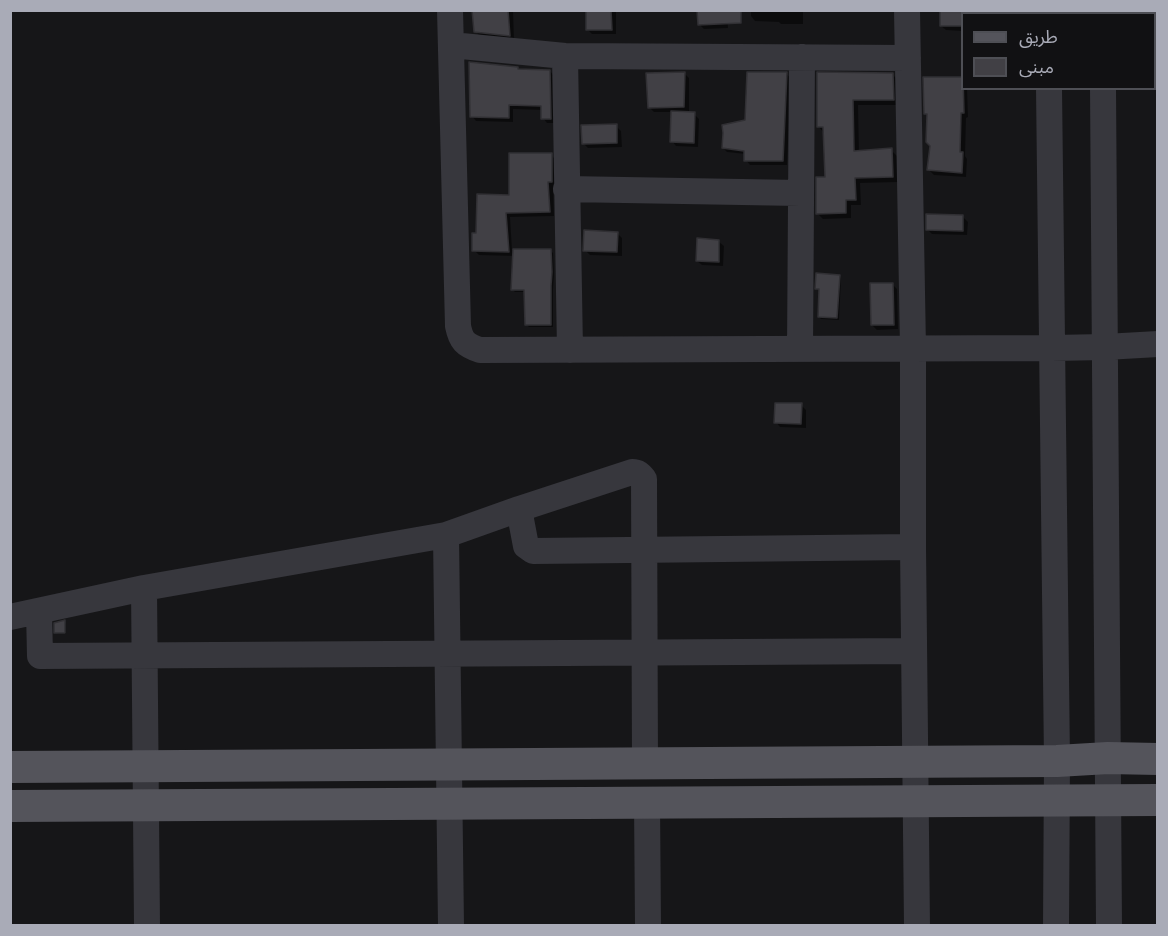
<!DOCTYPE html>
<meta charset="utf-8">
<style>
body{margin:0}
#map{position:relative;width:1168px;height:936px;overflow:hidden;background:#161618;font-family:Figtree,"Noto Sans Arabic",sans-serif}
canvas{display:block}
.frame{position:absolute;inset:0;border:12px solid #a9abb7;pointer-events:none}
.legend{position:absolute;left:961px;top:12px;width:195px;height:78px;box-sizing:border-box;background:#111113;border:2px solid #4e4f55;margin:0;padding:8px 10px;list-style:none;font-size:18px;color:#a9abb7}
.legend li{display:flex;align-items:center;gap:12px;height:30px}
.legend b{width:30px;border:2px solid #4e4f55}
</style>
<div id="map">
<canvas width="1168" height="936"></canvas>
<div class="frame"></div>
<ul class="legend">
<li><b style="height:8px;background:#54545b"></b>طريق</li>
<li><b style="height:16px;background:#414045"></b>مبنى</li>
</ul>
</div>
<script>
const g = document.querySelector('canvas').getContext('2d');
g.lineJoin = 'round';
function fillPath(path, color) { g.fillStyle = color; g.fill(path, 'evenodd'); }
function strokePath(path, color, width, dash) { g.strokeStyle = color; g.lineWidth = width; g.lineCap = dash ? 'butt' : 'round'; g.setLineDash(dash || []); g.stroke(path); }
const shadow = new Path2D(`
 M472 10H513L514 40 480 36 475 31 474 13Z
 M587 10H616V34H592L587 29Z
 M727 10 728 28 704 29 699 24Z
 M751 10H803V24H781L779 22 755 21 751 16Z
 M942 10H965L968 13 962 14V31L946 30 941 26Z
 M1154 29H1158V79H1154Z
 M518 68 520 70 550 71 554 76 555 123H547L543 118V110L513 109V122L476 121 472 116Z
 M684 73 689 78V113L694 114 699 119 698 147 676 146 672 141 673 112H654L649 107Z
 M786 74 791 78 787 165H750L746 160V154L727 152 723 148Z
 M818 74H892L898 80 899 105H858L859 152 891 150 897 156 898 182 860 183 861 205H851V218L823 219 817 213 827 178 824 133 818 126Z
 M962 88H967L968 117 966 118 965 156 967 159 966 177 934 175 929 170 931 145 928 116 925 113Z
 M616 126 621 131 622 147 588 148 583 143Z
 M551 155 556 160V187H553L554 216 510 217 512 250H550L553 253 554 275 553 289V327H529L527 325 526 292H515L512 289 514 256 479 255 474 250 477 235 510 196Z
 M963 217 968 222 967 235 932 234 927 229Z
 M617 233 622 238V256L590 255 585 250Z
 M719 242 724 246 723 266 702 265 697 261Z
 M839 276 841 278 839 320 821 319 819 317V290L817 288Z
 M892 284 897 289 898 329 877 330 872 325Z
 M801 405 806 410V428L780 427 776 422Z
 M64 622 66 624V634H58L56 632Z`);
const building = new Path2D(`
 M472 10H508L510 36 474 32Z
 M586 10H611L612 30H586Z
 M697 10H741V23L698 25Z
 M940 10H963V26H940Z
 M469 62 518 67V69L550 70 551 119H541V106L509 105V118L470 117Z
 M685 72 684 107 648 108 646 73Z
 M747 72H787L783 161H744V151L722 148 723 133 722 125 745 120Z
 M817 72 893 73 894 100H853L854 151 892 148 893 177 855 178 856 200H846V213L816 214V177H825L823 127H817Z
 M923 77H963L964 113H961L960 152H963L962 173 927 170 930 146 926 142 927 114H924Z
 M671 111 695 112 694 143 670 142Z
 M617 124V143L582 144 581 125Z
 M509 153H552V182H548L550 212 506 213 509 252 472 251V233H476L477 194 509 195Z
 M926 214 963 215V231L926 230Z
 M584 230 618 232 617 252 583 251Z
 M697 238 719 240V262L696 261Z
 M513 249H551L552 272 551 286V325H525L524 290H511Z
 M816 273 840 275 837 318 818 317 819 289H815Z
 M870 283H893L894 325H871Z
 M775 403H802L801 424 774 423Z
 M65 620V633H54V623Z`);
const minor = new Path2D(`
 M450 10 458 326C461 341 465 345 480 350L1052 348 1105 347 1158 344
 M907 10 913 348V547L917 926
 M1048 10V14
 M1102 10V14
 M451 45 565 56 908 58
 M565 56 570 350
 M1049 88 1057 761 1056 926
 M1103 88 1109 926
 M566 189 800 193
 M800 349 802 57
 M519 509 526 546 533 551 913 547
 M446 535 451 926
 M144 588 147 926
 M39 611 40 656 914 651
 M10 617 144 588 446 535 519 509 632 472C638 472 640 474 644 479L645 763
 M647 802 648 926`);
const major = new Path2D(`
 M10 767 1057 761 1108 758 1158 759
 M10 806 1158 800`);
fillPath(shadow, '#0007');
fillPath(building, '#414045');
strokePath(building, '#313034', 1.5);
strokePath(minor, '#37373d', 26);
strokePath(major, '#54545b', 32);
</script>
